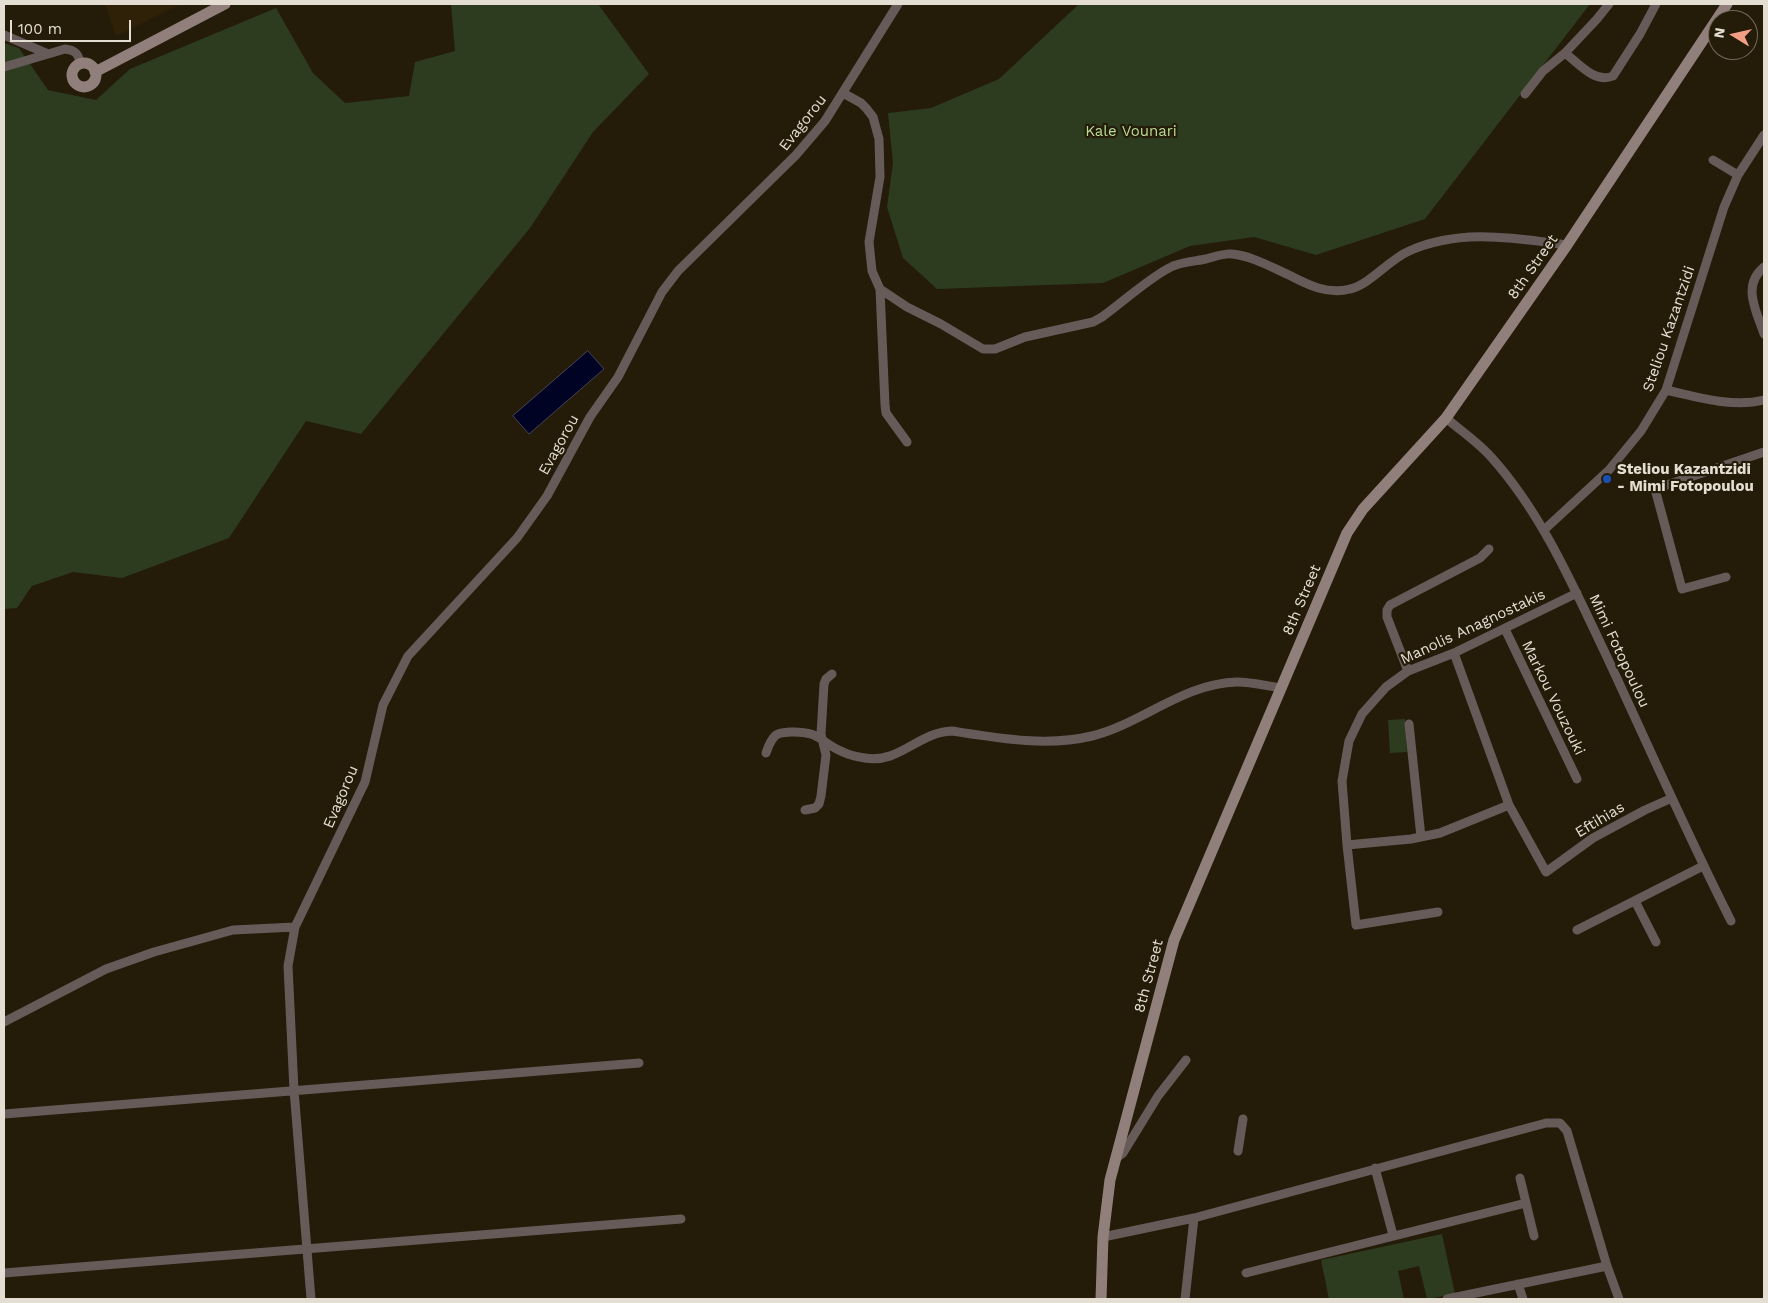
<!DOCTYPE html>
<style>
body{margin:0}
#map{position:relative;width:1768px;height:1303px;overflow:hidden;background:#241b09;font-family:"Work Sans",sans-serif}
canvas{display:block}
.frame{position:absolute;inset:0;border:5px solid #e4ddd2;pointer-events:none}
.north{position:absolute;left:1708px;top:10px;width:50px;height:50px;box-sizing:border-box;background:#241b09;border:1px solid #716959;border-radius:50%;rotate:279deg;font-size:14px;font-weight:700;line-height:20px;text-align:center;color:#e4ddd2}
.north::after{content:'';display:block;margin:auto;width:18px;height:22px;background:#f39f86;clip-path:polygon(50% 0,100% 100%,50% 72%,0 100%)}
.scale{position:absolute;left:10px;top:20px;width:121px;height:22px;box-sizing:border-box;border:2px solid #e4ddd2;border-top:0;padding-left:6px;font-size:15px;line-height:18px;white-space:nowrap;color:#e4ddd2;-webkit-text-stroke:4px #241b09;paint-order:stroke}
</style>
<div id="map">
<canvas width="1768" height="1303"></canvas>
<div class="frame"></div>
<div class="north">N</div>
<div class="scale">100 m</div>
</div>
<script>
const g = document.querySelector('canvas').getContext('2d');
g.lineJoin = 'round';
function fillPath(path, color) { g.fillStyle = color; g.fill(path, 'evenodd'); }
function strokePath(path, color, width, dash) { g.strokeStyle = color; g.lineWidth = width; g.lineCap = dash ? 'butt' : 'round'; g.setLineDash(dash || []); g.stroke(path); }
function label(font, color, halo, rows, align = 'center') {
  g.font = font + ' "Work Sans",sans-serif'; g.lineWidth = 4.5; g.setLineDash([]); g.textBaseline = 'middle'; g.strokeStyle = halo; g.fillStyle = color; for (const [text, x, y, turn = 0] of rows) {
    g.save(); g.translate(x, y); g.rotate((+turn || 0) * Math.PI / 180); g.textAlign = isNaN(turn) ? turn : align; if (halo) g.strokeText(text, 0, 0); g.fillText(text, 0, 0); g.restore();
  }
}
const built = new Path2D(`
 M105 4H181L116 36Z`);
const green = new Path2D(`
 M451 4H598L649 74 593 132 530 228 361 434 306 421 229 538 122 578 73 572 32 586 17 608 4 609V43L19 48 48 90 96 100 130 69 276 8 313 73 345 103 409 96 415 62 455 51Z
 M1079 4H1590L1425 219 1316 255 1254 237 1190 246 1103 283 937 289 903 258 887 207 893 163 888 113 931 108 999 79Z
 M1405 719 1407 752 1390 753 1388 720Z
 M1442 1234 1455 1294 1427 1299 1419 1266 1398 1271 1404 1299H1329L1321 1260Z`);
const water = new Path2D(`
 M588 351 604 369 529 434 513 416Z`);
const street = new Path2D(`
 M4 35 48 54
 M1565 53C1578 63 1595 84 1613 76L1640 34 1656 4
 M4 67 65 49C75 50 79 54 80 64
 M843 93 861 103 866 108 873 117 879 139 880 177 869 242 872 271 880 289 885 405 886 413 907 442
 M1525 94 1543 71 1565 53 1597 19 1609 4
 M1713 160 1738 175
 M1764 267C1741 286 1757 312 1764 334
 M880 289 907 307 941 324 983 349H995L1025 337 1093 322 1102 317C1123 302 1151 276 1173 266 1183 262 1196 261 1206 259 1214 257 1224 253 1232 254 1252 256 1271 267 1289 275 1308 285 1328 295 1350 289 1369 285 1388 261 1407 252 1459 228 1513 238 1567 245
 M1666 390C1698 397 1732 408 1764 400
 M1446 418C1461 431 1479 443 1492 458 1543 515 1574 588 1607 657 1648 745 1687 834 1731 921
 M1544 530 1609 470 1641 431 1666 390 1724 207 1738 175 1764 135
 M1726 577 1682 589 1655 489 1764 452
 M1505 629 1577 779
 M1454 653 1509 805 1546 872 1593 838 1645 810 1672 798
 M1408 671 1387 617V610L1390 605 1480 558 1489 549
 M1409 724 1421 837
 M766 753C768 747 771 740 775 736 779 732 785 733 790 732 821 731 819 742 843 752 849 755 858 757 865 758 900 764 918 732 952 731 997 738 1046 747 1092 736 1141 724 1184 683 1237 682 1252 682 1267 686 1282 688
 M805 810 815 808 819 804 821 796 826 755 821 734 824 684 826 679 832 674
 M1347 845 1411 839 1440 833 1509 805
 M1635 901 1656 942
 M1438 912 1356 925 1347 845 1342 781 1349 741 1362 714 1386 687 1408 671 1454 653 1577 593
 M1577 930 1703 866
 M4 1022 106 969 154 952 233 930 295 927
 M4 1114 639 1063
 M1238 1151 1243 1119
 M1116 1158 1123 1153 1158 1096 1186 1060
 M1375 1168 1393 1235
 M1520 1178 1534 1236
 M1103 1237 1194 1218 1546 1123H1560L1567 1131 1607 1266 1619 1299
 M4 1273 681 1219
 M1246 1273 1526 1203
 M1518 1284 1523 1299
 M311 1299 294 1090 288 966 295 927 365 782 383 705 408 656 517 538 547 496 590 417 618 377 662 292 678 271 796 155 825 121 898 4
 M1185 1299 1194 1218
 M1447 1299 1607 1266`);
const secondary = new Path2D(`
 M72 75a12 12 0 1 1 24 0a12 12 0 1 1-24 0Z
 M95 72 225 4
 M1101 1299 1103 1237 1110 1180 1174 940 1347 533 1363 509 1446 418 1567 245 1727 4`);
const markers = [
 [1607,479,5,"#1a4fb4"]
];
const streetNames = [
 ["Evagorou",803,123,-52],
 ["8th Street",1533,267,-55],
 ["Steliou Kazantzidi",1669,329,-71],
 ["Evagorou",559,445,-61],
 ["8th Street",1302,600,-67],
 ["Manolis Anagnostakis",1473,627,-25],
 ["Mimi Fotopoulou",1619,651,65],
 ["Markou Vouzouki",1553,698,64],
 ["Evagorou",341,797,-67],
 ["Eftihias",1600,820,-31],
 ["8th Street",1149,976,-75]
];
const parkNames = [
 ["Kale Vounari",1131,132]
];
const poiNames = [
 ["Steliou Kazantzidi",1617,470],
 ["- Mimi Fotopoulou",1617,487]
];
fillPath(built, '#2e2108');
fillPath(green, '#2d3c1e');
fillPath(water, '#000324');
strokePath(water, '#444458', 1);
strokePath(street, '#665b59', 9);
strokePath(secondary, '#917f7b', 11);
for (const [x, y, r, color] of markers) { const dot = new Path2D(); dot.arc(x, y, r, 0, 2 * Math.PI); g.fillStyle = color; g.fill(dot); strokePath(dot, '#241b09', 2); }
label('15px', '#e4ddd2', '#241b09', streetNames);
label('15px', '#b9dd96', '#241b09', parkNames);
label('bold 15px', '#e4ddd2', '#241b09', poiNames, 'left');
</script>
